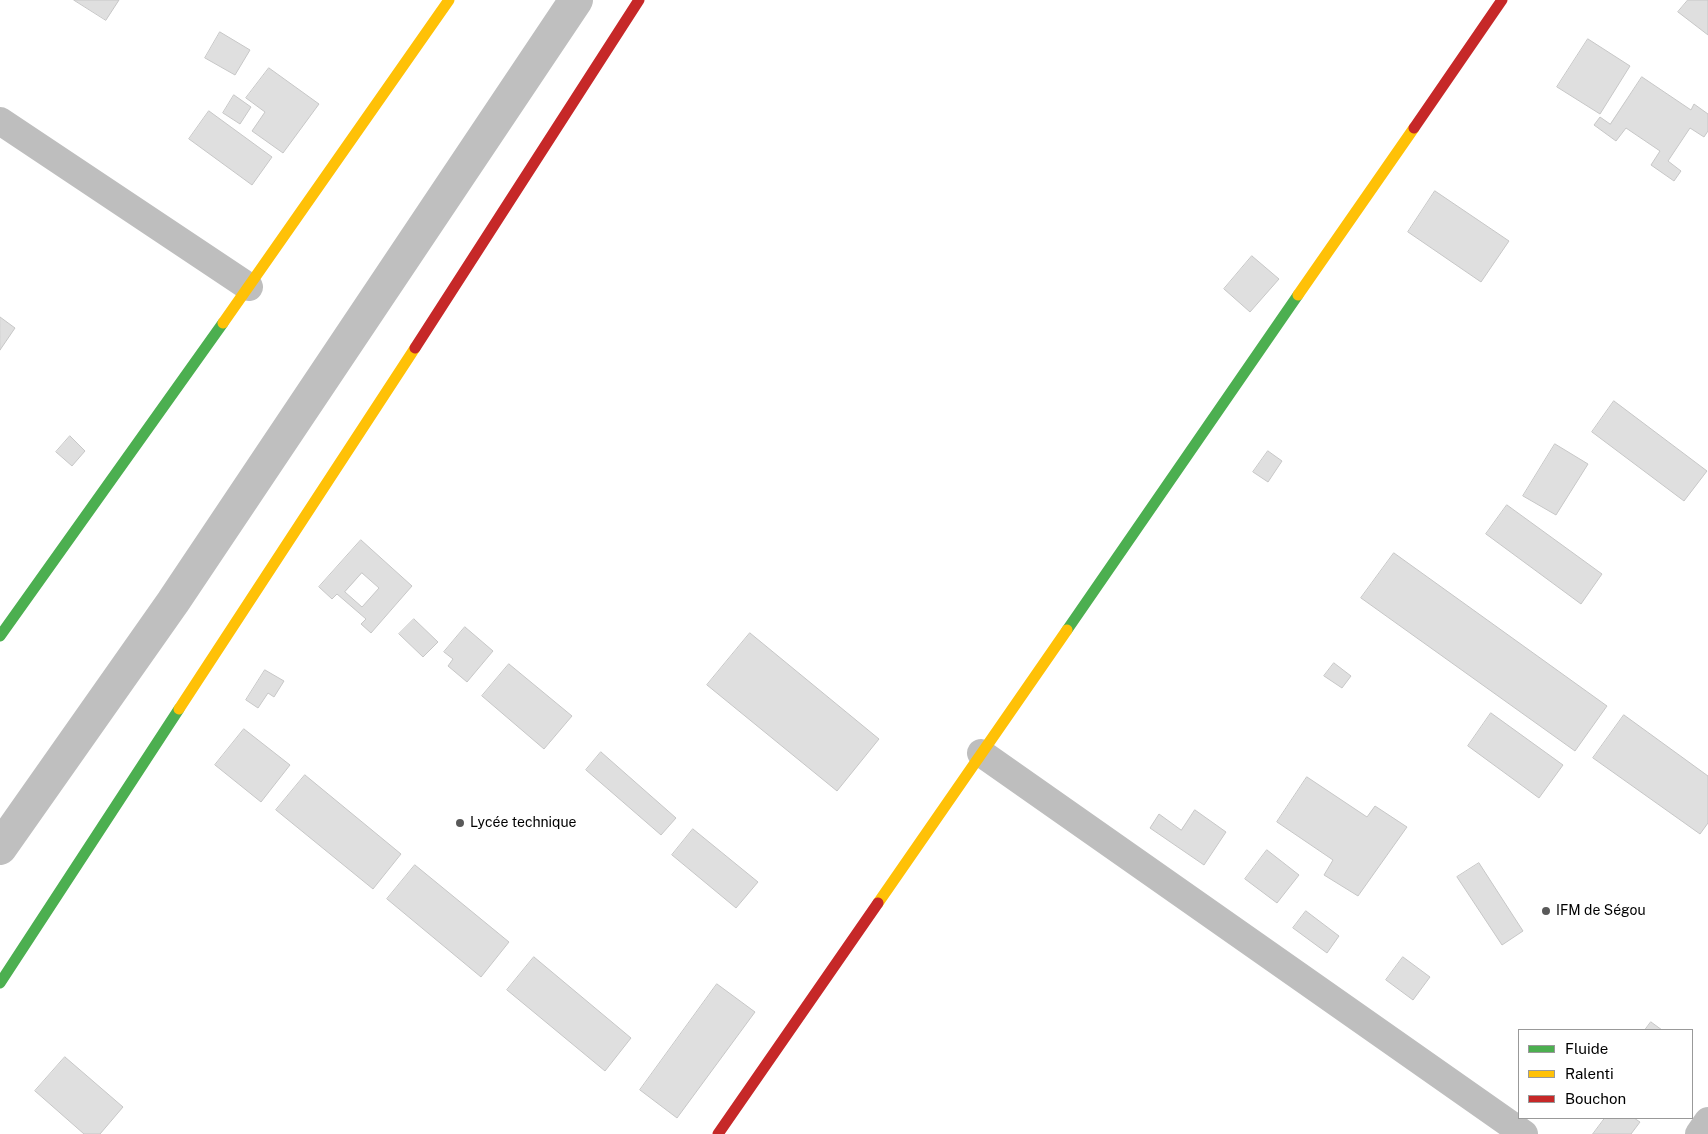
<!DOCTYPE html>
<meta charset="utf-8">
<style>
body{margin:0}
#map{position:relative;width:1708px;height:1134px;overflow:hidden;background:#fff;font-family:"Public Sans",sans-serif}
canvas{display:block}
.legend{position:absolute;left:1518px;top:1029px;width:175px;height:90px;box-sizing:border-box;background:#fff;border:1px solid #999;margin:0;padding:6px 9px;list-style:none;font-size:15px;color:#000}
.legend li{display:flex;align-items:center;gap:10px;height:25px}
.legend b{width:25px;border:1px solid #999}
</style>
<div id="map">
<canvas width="1708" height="1134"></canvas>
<ul class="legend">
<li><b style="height:6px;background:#4caf50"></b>Fluide</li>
<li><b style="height:6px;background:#ffc107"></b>Ralenti</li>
<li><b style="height:6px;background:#c62828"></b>Bouchon</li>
</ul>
</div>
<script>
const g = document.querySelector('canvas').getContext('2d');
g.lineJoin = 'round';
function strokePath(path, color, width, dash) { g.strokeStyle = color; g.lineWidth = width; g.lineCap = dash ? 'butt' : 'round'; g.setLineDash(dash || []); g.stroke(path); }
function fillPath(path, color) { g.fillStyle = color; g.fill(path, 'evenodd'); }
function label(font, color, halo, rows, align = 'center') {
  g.font = font + ' "Public Sans",sans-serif'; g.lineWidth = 4; g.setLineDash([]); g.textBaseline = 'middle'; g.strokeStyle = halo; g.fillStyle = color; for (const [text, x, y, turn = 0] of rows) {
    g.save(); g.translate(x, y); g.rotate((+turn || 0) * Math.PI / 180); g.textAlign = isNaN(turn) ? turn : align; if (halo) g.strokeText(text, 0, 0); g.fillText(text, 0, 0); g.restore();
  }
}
const canal = new Path2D(`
 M0 848 173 602 576 0`);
const building = new Path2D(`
 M74 0H119L106 20Z
 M1688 0H1708V35L1678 12Z
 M220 32 250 50 235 75 205 58Z
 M1588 39 1630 66 1600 114 1557 87Z
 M269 68 319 104 283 153 252 131 265 112 246 98Z
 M1642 77 1691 110 1694 104 1708 114V131L1704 137 1690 128 1668 161 1681 171 1674 181 1651 165 1660 151 1626 128 1616 141 1594 125 1600 117 1610 124Z
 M234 95 251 107 240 124 223 113Z
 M209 111 272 157 252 185 189 139Z
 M1435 191 1509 241 1481 282 1408 232Z
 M1252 256 1279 279 1250 312 1224 289Z
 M0 317 15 328 0 350Z
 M1614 401 1707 471 1684 501 1592 432Z
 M70 436 85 451 72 466 56 452Z
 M1555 444 1588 464 1556 515 1523 496Z
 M1268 451 1282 461 1268 482 1253 472Z
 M1507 505 1602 574 1581 604 1486 534Z
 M361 540 412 586 371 633 361 624 366 619 337 594 332 599 319 587ZM362 573 379 588 362 607 345 592Z
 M1394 553 1607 706 1575 751 1361 598Z
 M414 619 438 642 423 657 399 634Z
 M465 627 493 651 467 682 448 666 453 659 444 652Z
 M750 633 879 739 837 791 707 685Z
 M1334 663 1351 676 1342 688 1324 676Z
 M509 664 572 716 544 749 482 696Z
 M265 670 284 681 274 697 268 693 258 708 246 700Z
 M1491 713 1563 765 1539 798 1468 746Z
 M1624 715 1708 776V823L1700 834 1593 758Z
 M244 729 290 765 261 802 215 765Z
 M601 752 676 818 661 835 586 770Z
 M305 775 401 854 373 889 276 810Z
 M1307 777 1367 817 1375 806 1407 827 1358 896 1324 875 1333 860 1277 822Z
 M1195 810 1226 832 1204 865 1150 828 1159 814 1181 830Z
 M693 829 758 882 736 908 672 855Z
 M1267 850 1299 875 1277 903 1245 879Z
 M1479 863 1523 931 1502 945 1457 877Z
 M415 865 509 942 481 977 387 899Z
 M1306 911 1339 936 1327 953 1293 928Z
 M534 957 631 1038 605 1071 507 990Z
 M1403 957 1430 977 1413 1000 1386 980Z
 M717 984 755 1012 677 1118 640 1090Z
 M1651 1022 1662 1030H1645Z
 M65 1057 123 1107 100 1134H84L35 1091Z
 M1605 1118H1634L1640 1122 1631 1134H1593Z`);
const street = new Path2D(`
 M0 121 249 287
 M981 753 1524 1134
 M1699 1134 1708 1121`);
const fast = new Path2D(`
 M1067 630 1298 295
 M0 636 223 323
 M0 983 179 709`);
const slow = new Path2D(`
 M1298 295 1414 128
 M223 323 449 0
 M179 709 415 348
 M878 903 1067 630`);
const jam = new Path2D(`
 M1414 128 1502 0
 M415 348 639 0
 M718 1134 878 903`);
const markers = [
 [460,823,5,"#595959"],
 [1546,911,5,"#595959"]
];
const poiNames = [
 ["Lycée technique",470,823],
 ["IFM de Ségou",1556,911]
];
strokePath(canal, '#bfbfbf', 34);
fillPath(building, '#dfdfdf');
strokePath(building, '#c7c7c7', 1);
strokePath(street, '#bebebe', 28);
strokePath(fast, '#4caf50', 11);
strokePath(slow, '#ffc107', 11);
strokePath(jam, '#c62828', 11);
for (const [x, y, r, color] of markers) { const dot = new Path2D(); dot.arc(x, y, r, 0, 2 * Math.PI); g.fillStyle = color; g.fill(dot); strokePath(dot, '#fff', 2); }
label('14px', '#000', '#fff', poiNames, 'left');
</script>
